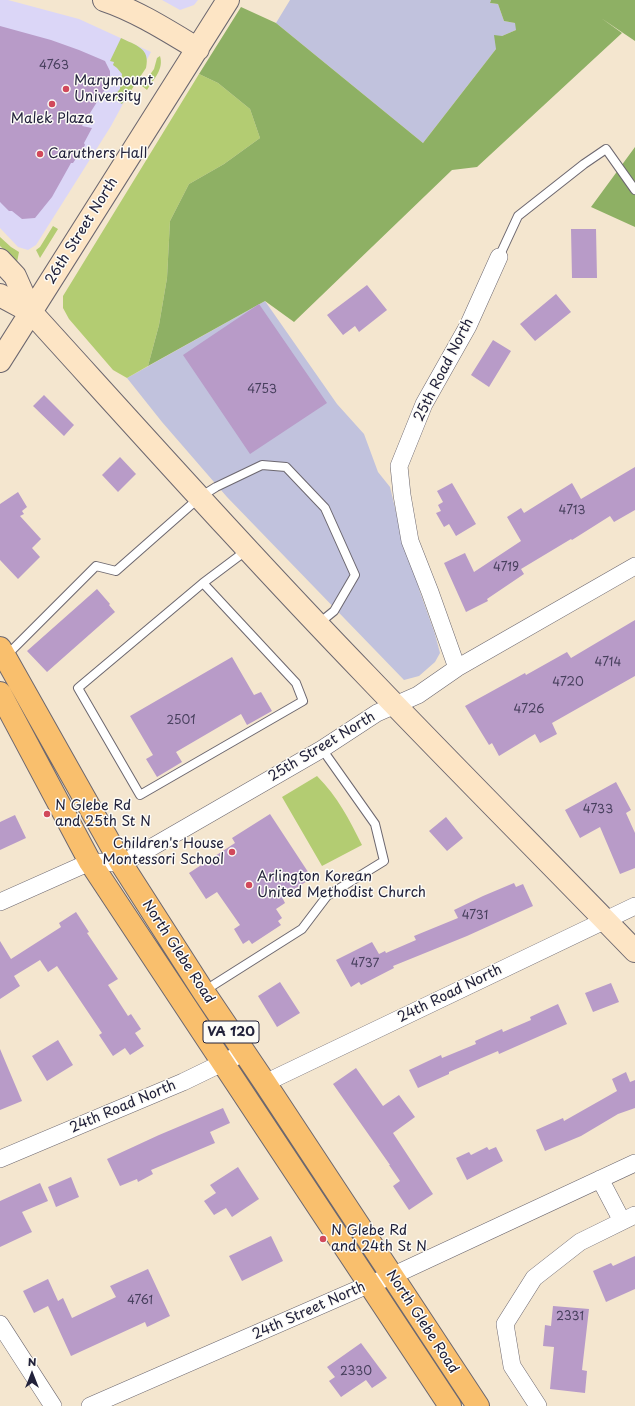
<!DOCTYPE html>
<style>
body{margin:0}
#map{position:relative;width:635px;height:1406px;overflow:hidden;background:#f4e6cf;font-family:"Playpen Sans",sans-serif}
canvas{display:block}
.north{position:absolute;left:12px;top:1354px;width:40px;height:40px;-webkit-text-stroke:3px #fdfcf7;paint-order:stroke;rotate:0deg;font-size:11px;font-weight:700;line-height:16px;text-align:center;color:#22223b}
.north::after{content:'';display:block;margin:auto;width:14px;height:18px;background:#22223b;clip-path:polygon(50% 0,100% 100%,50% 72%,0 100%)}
</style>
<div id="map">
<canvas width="635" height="1406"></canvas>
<div class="north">N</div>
</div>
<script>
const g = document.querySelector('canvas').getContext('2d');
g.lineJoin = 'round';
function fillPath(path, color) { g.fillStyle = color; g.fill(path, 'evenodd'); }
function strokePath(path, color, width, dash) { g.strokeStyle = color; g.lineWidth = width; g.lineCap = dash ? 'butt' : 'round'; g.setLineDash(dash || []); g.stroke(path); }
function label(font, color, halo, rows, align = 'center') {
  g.font = font + ' "Playpen Sans",sans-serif'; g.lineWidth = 3; g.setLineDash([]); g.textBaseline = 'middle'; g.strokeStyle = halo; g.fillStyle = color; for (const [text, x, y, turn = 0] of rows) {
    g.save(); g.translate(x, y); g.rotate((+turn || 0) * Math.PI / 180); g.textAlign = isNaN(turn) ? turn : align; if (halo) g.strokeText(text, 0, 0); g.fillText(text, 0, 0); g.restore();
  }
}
const built = new Path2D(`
 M0 0H8L79 19 151 52 111 126 36 245 28 250 18 247 0 228Z
 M162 0H198L194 5 180 10Z`);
const industrial = new Path2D(`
 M290 0H491L490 3 498 4 504 21 516 23V30L502 36 496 49 423 143 276 23Z
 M265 301 337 404 364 434 378 472 390 487 398 520 409 553 420 592 435 634 440 653 435 662 419 676 404 680 227 497 162 422 127 378Z`);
const green = new Path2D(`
 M121 38C135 45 151 48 146 68L122 104 112 98 120 89 122 74 117 68 113 65 114 62 110 61Z
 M160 56C164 69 154 79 147 90L142 86 154 69 157 58Z
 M199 74 218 83 250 109 260 138 224 164 189 184 170 221 167 278 159 325 148 366 127 378 113 370 69 319 63 308V296Z
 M53 226 58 229 40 258 36 250 40 247Z
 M0 237 11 247 19 252 17 262 0 246Z
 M317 776C338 797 349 819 362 845L322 866 282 797Z`);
const forest = new Path2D(`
 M491 0H635V41L601 18 622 33 477 167 452 170 294 322 265 301 148 366 159 325 167 278 170 221 189 184 224 164 260 138 250 109 218 83 199 74 241 7 276 23 423 143 496 49 494 35 502 36 516 30 515 23 504 21 498 4 490 3Z
 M635 147V227L591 207Z`);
const building = new Path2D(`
 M0 26 51 40 79 50 105 61 110 71V81L82 126 92 128 84 143 85 145 73 163H71L52 197 35 218 22 219 12 211H9L0 202Z
 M571 229H596L597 278H572Z
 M367 285 387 310 359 332 355 326 343 335 327 315Z
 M556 294 571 312 535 341 520 324Z
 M259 304 327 403 250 454 183 355Z
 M493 340 511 351 489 387 471 375Z
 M44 395 74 425 64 436 33 406Z
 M120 457 136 474 118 492 102 475Z
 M635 467V510L614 522 610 516 572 540 571 539 521 569 524 574 487 599 488 601 466 612 444 563 465 553 474 572 521 541 507 517 521 508 524 513 572 483 581 499Z
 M452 483 476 524 456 536 449 524 444 527 436 513 441 511 438 505 443 502 437 491Z
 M18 492 27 507 22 511 24 514 20 516 41 539 32 548 40 557 18 579 0 560V504Z
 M97 589 110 604 109 605 115 612 47 672 27 651Z
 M635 620V676L552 723 557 734 540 743 535 734 499 756 492 743 489 745 465 706 525 673 526 675 567 652 571 658Z
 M232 657 254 695 261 692 272 711 247 725 241 714 176 752 182 762 157 777 146 759 153 755 130 716Z
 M616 782 631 810 626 813 635 833V868L620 874 600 827 580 838 565 810Z
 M270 814 312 878 282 897 285 903 276 909 282 918 278 921 281 925 252 944 249 940 243 944 234 929 240 925 217 892 206 899 189 873 235 843 232 838Z
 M15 815 26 838 0 850V822Z
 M446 817 463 838 447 851 429 831Z
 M514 883 516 887 523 884 533 906 467 936 393 966 394 968 361 985 359 982 351 987 336 960 372 942 379 954 385 951 386 953 416 940 414 936 458 918 454 910 483 896Z
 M76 912 89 932 87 933 118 979 108 985 128 1016 131 1014 141 1029 135 1033 144 1046 130 1055 125 1048 113 1056 99 1035 102 1033 57 966 48 972 40 960 14 976 20 986 0 999V941L11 959 61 927 59 923Z
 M280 982 300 1013 277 1027 258 996Z
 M611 983 619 1002 593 1012 585 993Z
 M558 1004 567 1024 499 1054 498 1051 449 1072V1074L418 1088 409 1070 441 1055 442 1058 476 1044 475 1041 502 1029 503 1032 531 1020 530 1017Z
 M58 1040 73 1065 47 1081 32 1056Z
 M0 1049 22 1101 0 1110Z
 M356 1068 383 1106 399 1095 415 1117 393 1133 433 1194 409 1210 393 1186 400 1181 389 1165H390L333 1084Z
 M626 1072 630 1082 635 1080V1108L618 1114 581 1136 545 1151 536 1130 563 1118 564 1121 617 1091 612 1079Z
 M223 1108 230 1123 210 1132 215 1143 151 1170 153 1174 138 1182 137 1179 120 1186 107 1159 159 1135Z
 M487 1147 489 1150 496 1147 503 1161 467 1180 456 1158 469 1152 471 1155Z
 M238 1167 259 1199 232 1217 226 1208 214 1215 204 1201 216 1193 210 1185Z
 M71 1177 79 1197 56 1207 48 1187Z
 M40 1183 48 1201 22 1212 32 1232 0 1247V1201Z
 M271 1236 283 1261 242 1281 229 1256Z
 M635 1256V1289L606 1302 593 1271 611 1263 613 1266Z
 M148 1269 170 1316 147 1327 145 1322 71 1356 48 1306 34 1313 23 1291 48 1279 58 1301 63 1298 72 1318 116 1297 110 1286Z
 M553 1306 589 1309 582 1370 587 1371 585 1393 550 1389 554 1347 543 1346 545 1325 551 1326Z
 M361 1343 387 1378 372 1388 366 1380 341 1397 329 1381 335 1377 327 1367Z`);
const lane = new Path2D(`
 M499 257 518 216 584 164 606 149 635 190
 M203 583 78 688 140 795 303 701 296 683 203 583 247 550
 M5 657 96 566 116 571 200 497 216 487 262 465 286 467 325 508 355 575 334 611 318 624
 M204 991 302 929 327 896 384 861 375 824 322 749`);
const street = new Path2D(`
 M457 668 430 592 410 541 402 495 399 466 424 404 468 326 499 257
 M0 902 90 862 121 863 140 854 322 749 377 713 418 695 457 668 635 566
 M265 1083 635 906
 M0 1159 183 1082 245 1052
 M600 1179 622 1221
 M0 1324 53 1406
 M90 1406 370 1284 392 1276 635 1163
 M538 1406 512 1366 505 1324 534 1278 580 1242 635 1215`);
const secondary = new Path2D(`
 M104 0C137 11 168 31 198 49
 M0 260 15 276 31 312C142 434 252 557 367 676 455 768 546 859 635 951
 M0 295 3 297 31 312
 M0 361 228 0`);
const primary = new Path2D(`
 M0 648 121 863 203 991 265 1083 478 1406
 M0 693 90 862 450 1406`);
const markers = [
 [66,89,4,"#d1495b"],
 [52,104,4,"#d1495b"],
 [40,154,4,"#d1495b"],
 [47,814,4,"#d1495b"],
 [232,852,4,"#d1495b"],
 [249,885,4,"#d1495b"],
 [323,1239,4,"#d1495b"]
];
const numberNames = [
 ["4763",54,66],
 ["4753",262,390],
 ["4713",572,511],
 ["4719",506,568],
 ["4714",608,663],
 ["4720",568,683],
 ["4726",529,710],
 ["2501",181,721],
 ["4733",598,810],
 ["4731",475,916],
 ["4737",365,964],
 ["4761",140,1301],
 ["2331",570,1317],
 ["2330",356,1372]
];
const shields = [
 [231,1032,56]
];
const shieldNames = [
 ["VA 120",231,1032]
];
const poiNames = [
 ["Marymount",74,81],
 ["University",74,97],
 ["Malek Plaza",52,119,"center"],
 ["Caruthers Hall",48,154],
 ["N Glebe Rd",55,806],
 ["and 25th St N",55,822],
 ["Children's House",224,844,"right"],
 ["Montessori School",224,860,"right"],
 ["Arlington Korean",257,877],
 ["United Methodist Church",257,893],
 ["N Glebe Rd",331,1231],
 ["and 24th St N",331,1247]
];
const streetNames = [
 ["26th Street North",82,231,-58],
 ["25th Road North",444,370,-63],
 ["25th Street North",322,747,-31],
 ["North Glebe Road",178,952,57],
 ["24th Road North",450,994,-26],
 ["24th Road North",123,1107,-23],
 ["24th Street North",309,1311,-24],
 ["North Glebe Road",422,1322,57]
];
fillPath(built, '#dbd6f7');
fillPath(industrial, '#c1c2dd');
fillPath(green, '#b3cc72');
fillPath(forest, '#8eb064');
fillPath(building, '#b89bc8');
strokePath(lane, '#6c676f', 10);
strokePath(street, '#6c676f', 18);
strokePath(secondary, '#6c676f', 24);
strokePath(primary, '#6c676f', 24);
strokePath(lane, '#fff', 8);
strokePath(street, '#fff', 17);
strokePath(secondary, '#fde5c5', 22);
strokePath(primary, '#f9bf6d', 22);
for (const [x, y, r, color] of markers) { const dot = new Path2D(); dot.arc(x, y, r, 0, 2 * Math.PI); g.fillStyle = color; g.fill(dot); strokePath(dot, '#fdfcf7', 1.5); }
label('12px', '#48405e', null, numberNames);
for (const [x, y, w] of shields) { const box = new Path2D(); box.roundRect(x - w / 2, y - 11, w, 22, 3); g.fillStyle = '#fdfcf7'; g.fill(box); strokePath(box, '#22223b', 1); }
label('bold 13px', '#22223b', null, shieldNames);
label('14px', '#22223b', '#fdfcf7', poiNames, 'left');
label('14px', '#22223b', '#fdfcf7', streetNames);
</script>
